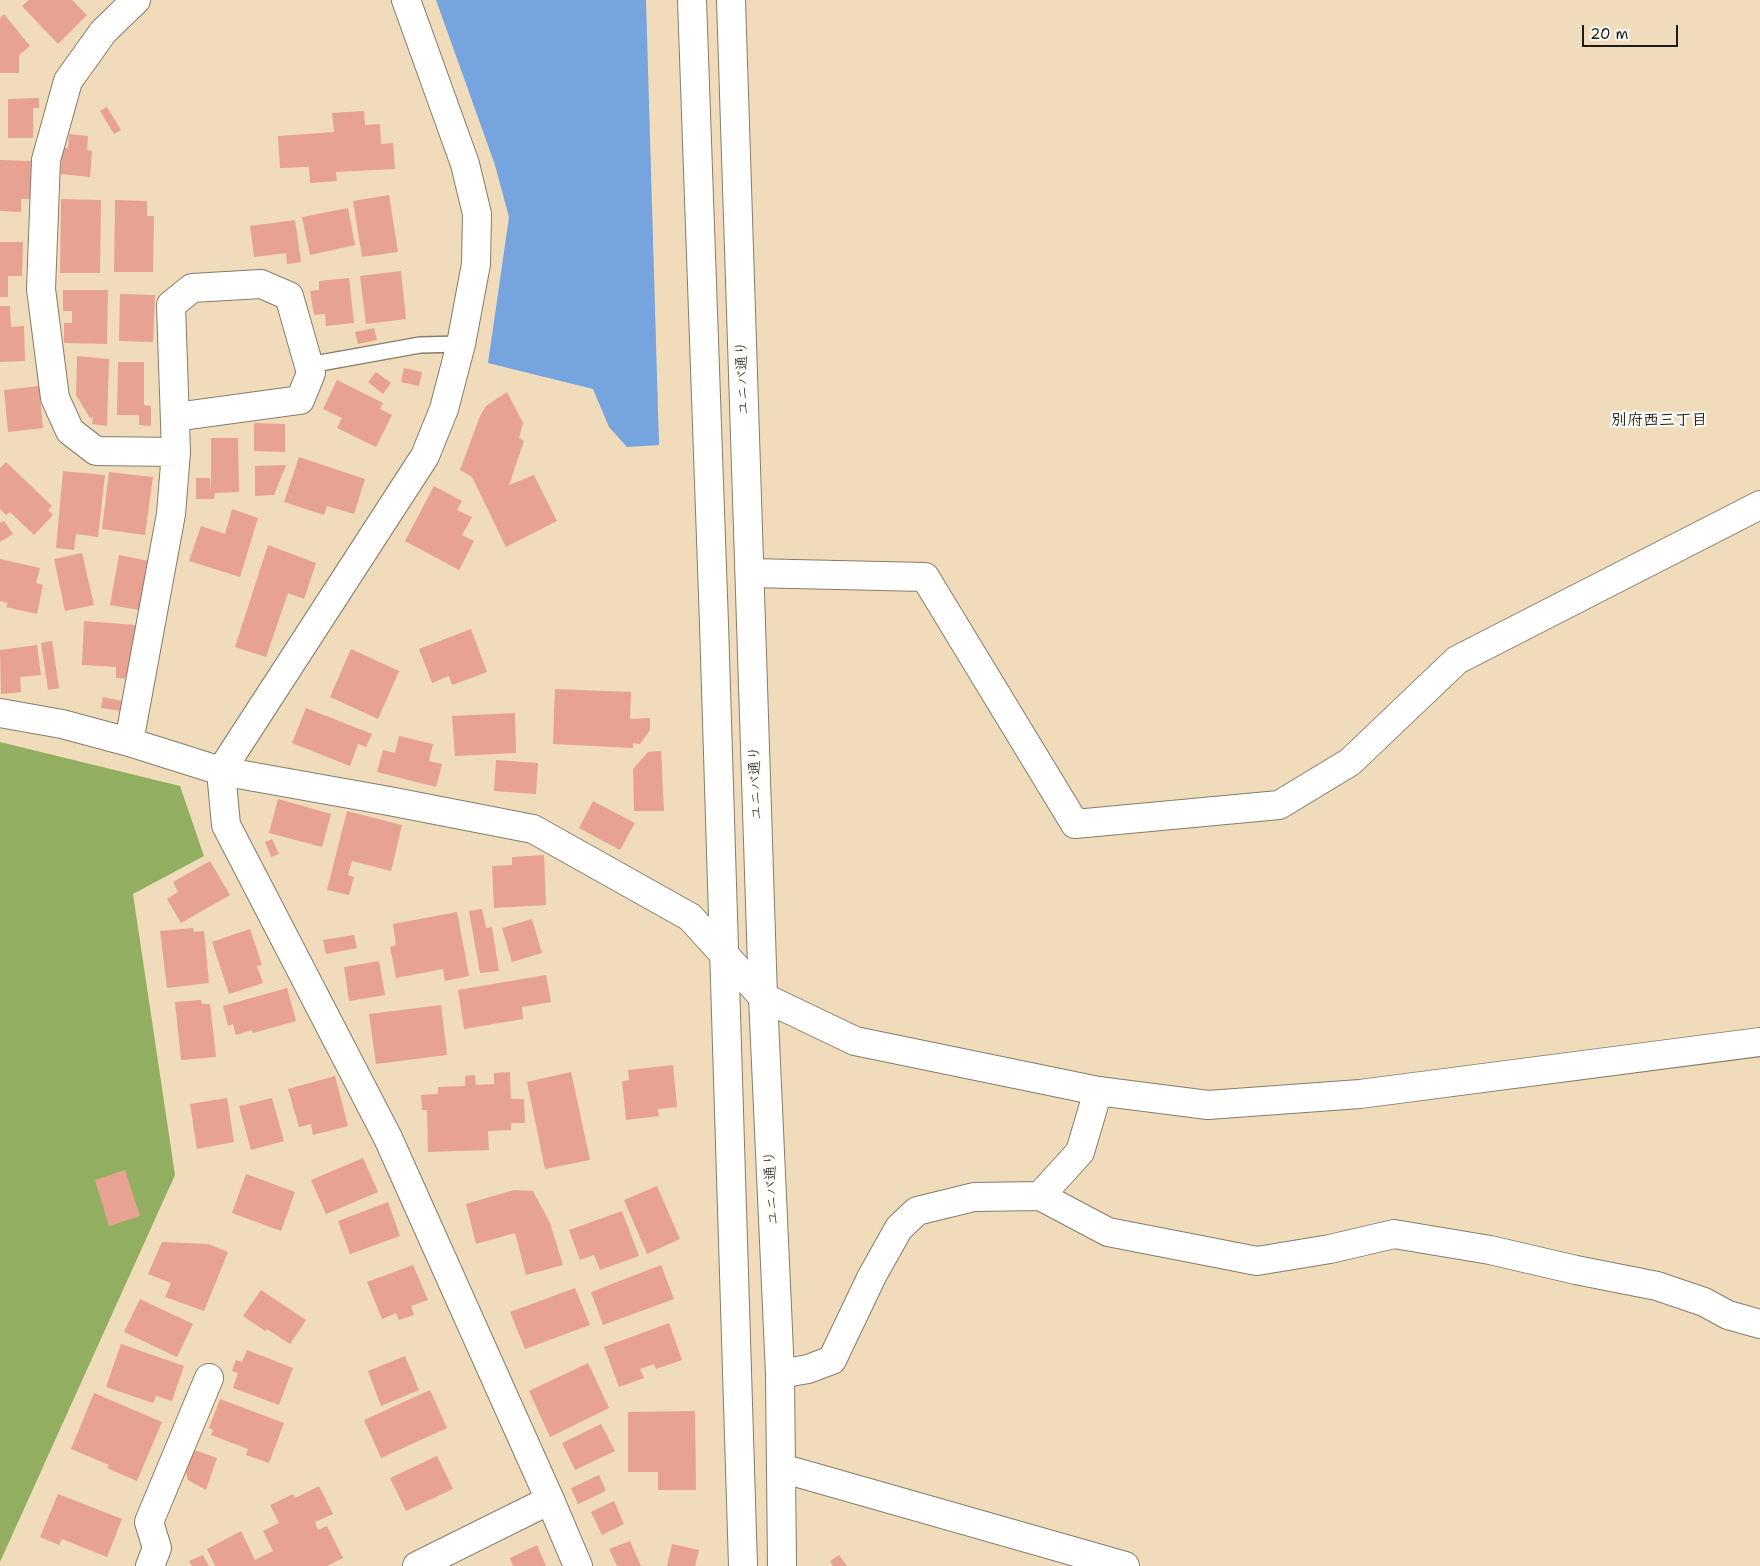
<!DOCTYPE html>
<meta charset="utf-8">
<style>
body{margin:0}
#map{position:relative;width:1760px;height:1566px;overflow:hidden;background:#f0dcba;font-family:"Shantell Sans",sans-serif}
canvas{display:block}
.scale{position:absolute;left:1582px;top:25px;width:96px;height:22px;box-sizing:border-box;border:2px solid #1c1c1c;border-top:0;padding-left:6px;font-size:15px;line-height:18px;white-space:nowrap;color:#1c1c1c;-webkit-text-stroke:4px #fdfcf7;paint-order:stroke}
</style>
<div id="map">
<canvas width="1760" height="1566"></canvas>
<div class="scale">20 m</div>
</div>
<script>
const g = document.querySelector('canvas').getContext('2d');
g.lineJoin = 'round';
function fillPath(path, color) { g.fillStyle = color; g.fill(path, 'evenodd'); }
function strokePath(path, color, width, dash) { g.strokeStyle = color; g.lineWidth = width; g.lineCap = dash ? 'butt' : 'round'; g.setLineDash(dash || []); g.stroke(path); }
function label(font, color, halo, rows, align = 'center') {
  g.font = font + ' "Shantell Sans","Klee One",sans-serif'; g.lineWidth = 4.5; g.setLineDash([]); g.textBaseline = 'middle'; g.strokeStyle = halo; g.fillStyle = color; for (const [text, x, y, turn = 0] of rows) {
    g.save(); g.translate(x, y); g.rotate((+turn || 0) * Math.PI / 180); g.textAlign = isNaN(turn) ? turn : align; if (halo) g.strokeText(text, 0, 0); g.fillText(text, 0, 0); g.restore();
  }
}
const forest = new Path2D(`
 M0 742 180 786 204 856 133 894 175 1175 0 1562Z`);
const water = new Path2D(`
 M436 0H646L659 445 627 447 609 427 593 389 488 363 509 217 495 165Z`);
const building = new Path2D(`
 M29 0H72L87 15 58 44 22 6Z
 M4 14 30 46 19 55V73H0V18Z
 M39 98V108H33V138H8V99Z
 M107 107 121 130 114 134 100 111Z
 M364 111 365 125 380 124 381 144 393 143 395 169 336 172 337 181 310 183 309 167 280 168 278 136 334 132 332 113Z
 M69 134 88 136 87 150 92 151 90 177 60 174 63 148H68Z
 M0 160 31 161 30 199H21V212L0 211Z
 M389 195 398 252 362 257 353 201Z
 M61 199 101 200 100 273H60Z
 M115 200 147 201V216H154L153 272H114Z
 M348 208 355 245 310 255 302 217Z
 M295 220 301 262 287 264 286 253 254 257 250 226Z
 M0 242H23L22 276H8V297H0Z
 M401 271 406 319 366 324 360 276Z
 M349 278 354 323 326 326 325 314 314 315 310 291 319 290V281Z
 M63 290H108L107 344 64 343V323H72V311H63Z
 M120 294 155 295 153 342 119 341Z
 M0 306H10L11 327 24 326 25 361 0 362Z
 M374 328 377 340 358 344 355 332Z
 M77 356 109 359 107 426 92 424 93 417 90 418 76 395Z
 M118 362H144V405L151 406V426L139 425V415H117Z
 M404 368 422 372 419 386 401 382Z
 M376 372 391 383 383 394 368 382Z
 M337 380 383 403 380 409 392 415 376 447 337 428 342 418 323 409Z
 M39 386 43 428 8 432 4 390Z
 M507 392 523 423 519 438 524 441 509 485 534 475 557 521 506 547 472 477 460 470 480 416 486 406Z
 M254 423 285 424V452L254 451Z
 M211 438H238L239 492 215 493 214 499H196V478H210L211 493Z
 M299 457 365 479 354 514 327 506 324 515 284 502Z
 M6 462 52 506 48 510 53 515 34 535 10 512 6 515 0 509V468Z
 M286 465 274 495 255 496V466Z
 M63 471 105 475 98 537 76 534 74 550 56 548Z
 M109 472 153 477 145 535 102 529Z
 M434 486 462 501 457 510 472 517 462 535 474 541 459 570 405 541Z
 M232 509 258 518 240 577 189 561 201 526 225 534Z
 M4 521 13 534 0 542V523Z
 M268 545 316 563 304 599 288 593 266 657 235 647Z
 M82 553 94 605 65 611 54 559Z
 M119 555 149 561 139 610 110 605Z
 M0 559 40 568 36 583 43 585 37 614 6 607 8 603 0 601Z
 M84 621 135 625 132 679 116 678V667L82 665Z
 M471 629 487 672 452 685 449 676 432 683 419 649Z
 M52 641 59 688 48 690 41 643Z
 M37 645 41 675 20 677 21 692 1 694 0 650Z
 M351 649 399 671 378 719 330 697Z
 M555 689 631 692 630 719 650 718V730L640 744 633 743V748L553 744Z
 M103 697 122 701 121 711 101 708Z
 M306 708 372 734 366 747 358 744 350 766 292 743Z
 M515 713 516 753 455 756 452 716Z
 M399 736 433 744 429 761 442 764 436 787 377 772 383 750 395 753Z
 M661 751 664 811H634L633 769 648 752Z
 M496 760 538 763 536 794 494 791Z
 M278 799 331 814 322 847 269 833Z
 M593 801 635 823 620 850 579 828Z
 M347 811 402 825 391 871 352 861 348 875 354 877 349 895 327 890Z
 M272 839 279 854 271 857 265 842Z
 M544 855 546 905 494 908 492 866 512 865V857Z
 M210 861 230 895 181 923 167 899 178 892 173 882Z
 M482 909 486 928 492 927 499 971 480 973 469 911Z
 M457 912 469 976 445 981 443 969 396 978 390 947 396 945 393 924Z
 M532 919 542 953 512 962 502 928Z
 M193 928 194 932 204 931 209 983 167 988 160 931Z
 M250 929 262 965 257 966 263 983 229 994 212 942Z
 M354 935 357 948 326 954 323 940Z
 M379 961 385 995 349 1001 344 967Z
 M546 975 551 1002 522 1007 523 1019 464 1029 458 990Z
 M287 988 296 1021 253 1033 252 1030 236 1035 233 1024 228 1026 223 1006Z
 M201 1000 202 1004H210L216 1057 181 1060 175 1002Z
 M441 1005 447 1055 376 1064 369 1014Z
 M673 1065 677 1107 658 1109 659 1116 626 1120 622 1081 629 1080 628 1070Z
 M510 1072 511 1099H524L525 1123H511V1130L488 1131 489 1150 428 1152 427 1110H422L421 1095 438 1094V1087L465 1086V1076L475 1075 476 1085 494 1084V1073Z
 M571 1072 590 1160 545 1169 527 1082Z
 M335 1076 348 1126 313 1135 311 1124 299 1127 288 1089Z
 M227 1098 234 1142 197 1149 190 1104Z
 M272 1098 284 1141 251 1150 239 1106Z
 M363 1158 378 1192 326 1214 311 1180Z
 M125 1170 140 1216 109 1226 95 1180Z
 M246 1174 295 1192 281 1231 232 1213Z
 M657 1186 680 1239 647 1254 624 1200Z
 M514 1190 533 1191 550 1223 563 1265 526 1275 515 1233 476 1244 466 1204Z
 M388 1202 400 1236 350 1254 338 1221Z
 M622 1211 639 1256 600 1270 594 1255 580 1260 569 1230Z
 M162 1242 208 1244 228 1252 204 1311 165 1297 171 1283 148 1274Z
 M413 1265 428 1300 411 1306 414 1315 399 1320 396 1313 382 1319 367 1282Z
 M661 1265 674 1299 603 1325 591 1292Z
 M575 1288 590 1325 525 1349 510 1312Z
 M261 1290 306 1320 290 1344 267 1329 265 1331 243 1316Z
 M140 1299 193 1324 177 1357 124 1332Z
 M669 1323 682 1360 656 1369 654 1364 640 1369 644 1378 619 1387 604 1347Z
 M121 1344 184 1366 172 1401 156 1396 153 1403 106 1387Z
 M247 1350 293 1368 279 1405 233 1388 238 1373 232 1371 236 1360 242 1362Z
 M405 1356 419 1390 381 1406 368 1371Z
 M588 1363 609 1408 550 1437 529 1391Z
 M430 1390 447 1428 381 1458 364 1420Z
 M94 1393 162 1422 137 1481 107 1468 109 1465 71 1449Z
 M220 1399 284 1423 269 1463 246 1455 248 1449 211 1435 213 1430 209 1428Z
 M695 1411 696 1490H658V1472H628V1412Z
 M601 1424 615 1451 575 1470 562 1443Z
 M191 1449 217 1458 206 1490 188 1480 184 1464Z
 M437 1456 453 1489 406 1511 390 1478Z
 M599 1475 606 1491 578 1504 571 1488Z
 M319 1486 333 1514 315 1522 318 1530 327 1526 343 1558 327 1566H215L207 1549 241 1531 255 1560 273 1551 263 1531 279 1523 270 1505 293 1494 295 1498Z
 M58 1494 122 1519 107 1557 62 1539 59 1545 40 1537Z
 M614 1501 624 1524 602 1535 591 1512Z
 M630 1541 641 1566H617L609 1549Z
 M672 1544 699 1550 695 1566H667Z
 M537 1545 546 1566H513L510 1558Z
 M203 1555 209 1566H192L189 1561Z
 M839 1555 847 1566H833L830 1561Z`);
const lane = new Path2D(`
 M309 365 420 345 461 344`);
const street = new Path2D(`
 M175 417 300 400 311 373 289 296 261 284 192 288 171 305 176 452
 M750 573 925 577 1075 824 1279 805 1350 762 1457 660 1760 505
 M0 713 62 724 129 742 221 771 389 801 533 829 690 917 763 997 855 1041 1098 1091 1208 1105 1360 1094 1760 1042
 M129 742 171 514 176 452 96 451 70 431 55 398 41 289 46 160 68 81 103 32 136 0
 M1040 1196 1080 1152 1098 1091
 M780 1374 808 1369 832 1360 872 1276 899 1228 917 1211 974 1197 1040 1196 1108 1232 1257 1261 1330 1249 1394 1234 1490 1250 1576 1270 1657 1286 1704 1302 1728 1315 1760 1324
 M781 1468 1125 1566
 M150 1566 157 1548 149 1522 209 1378
 M417 1566 550 1500`);
const secondary = new Path2D(`
 M406 0 465 164 477 214 476 264 461 344 444 409 425 456 221 771 226 825 388 1138 550 1500 578 1566
 M692 0 714 624 743 1566
 M731 0 763 997 780 1374 782 1566`);
const streetNames = [
 ["ユニバ通り",743,378,-92],
 ["ユニバ通り",756,783,-92],
 ["ユニバ通り",772,1188,-93]
];
const neighbourhoodNames = [
 ["別府西三丁目",1659,421]
];
fillPath(forest, '#92af61');
fillPath(water, '#76a4df');
fillPath(building, '#e7a292');
strokePath(lane, '#867c6b', 18);
strokePath(street, '#867c6b', 30);
strokePath(secondary, '#867c6b', 30);
strokePath(lane, '#fff', 15);
strokePath(street, '#fff', 28);
strokePath(secondary, '#fff', 28);
label('15px', '#1c1c1c', '#fdfcf7', streetNames);
label('bold 16px', '#1c1c1c', '#fdfcf7', neighbourhoodNames);
</script>
